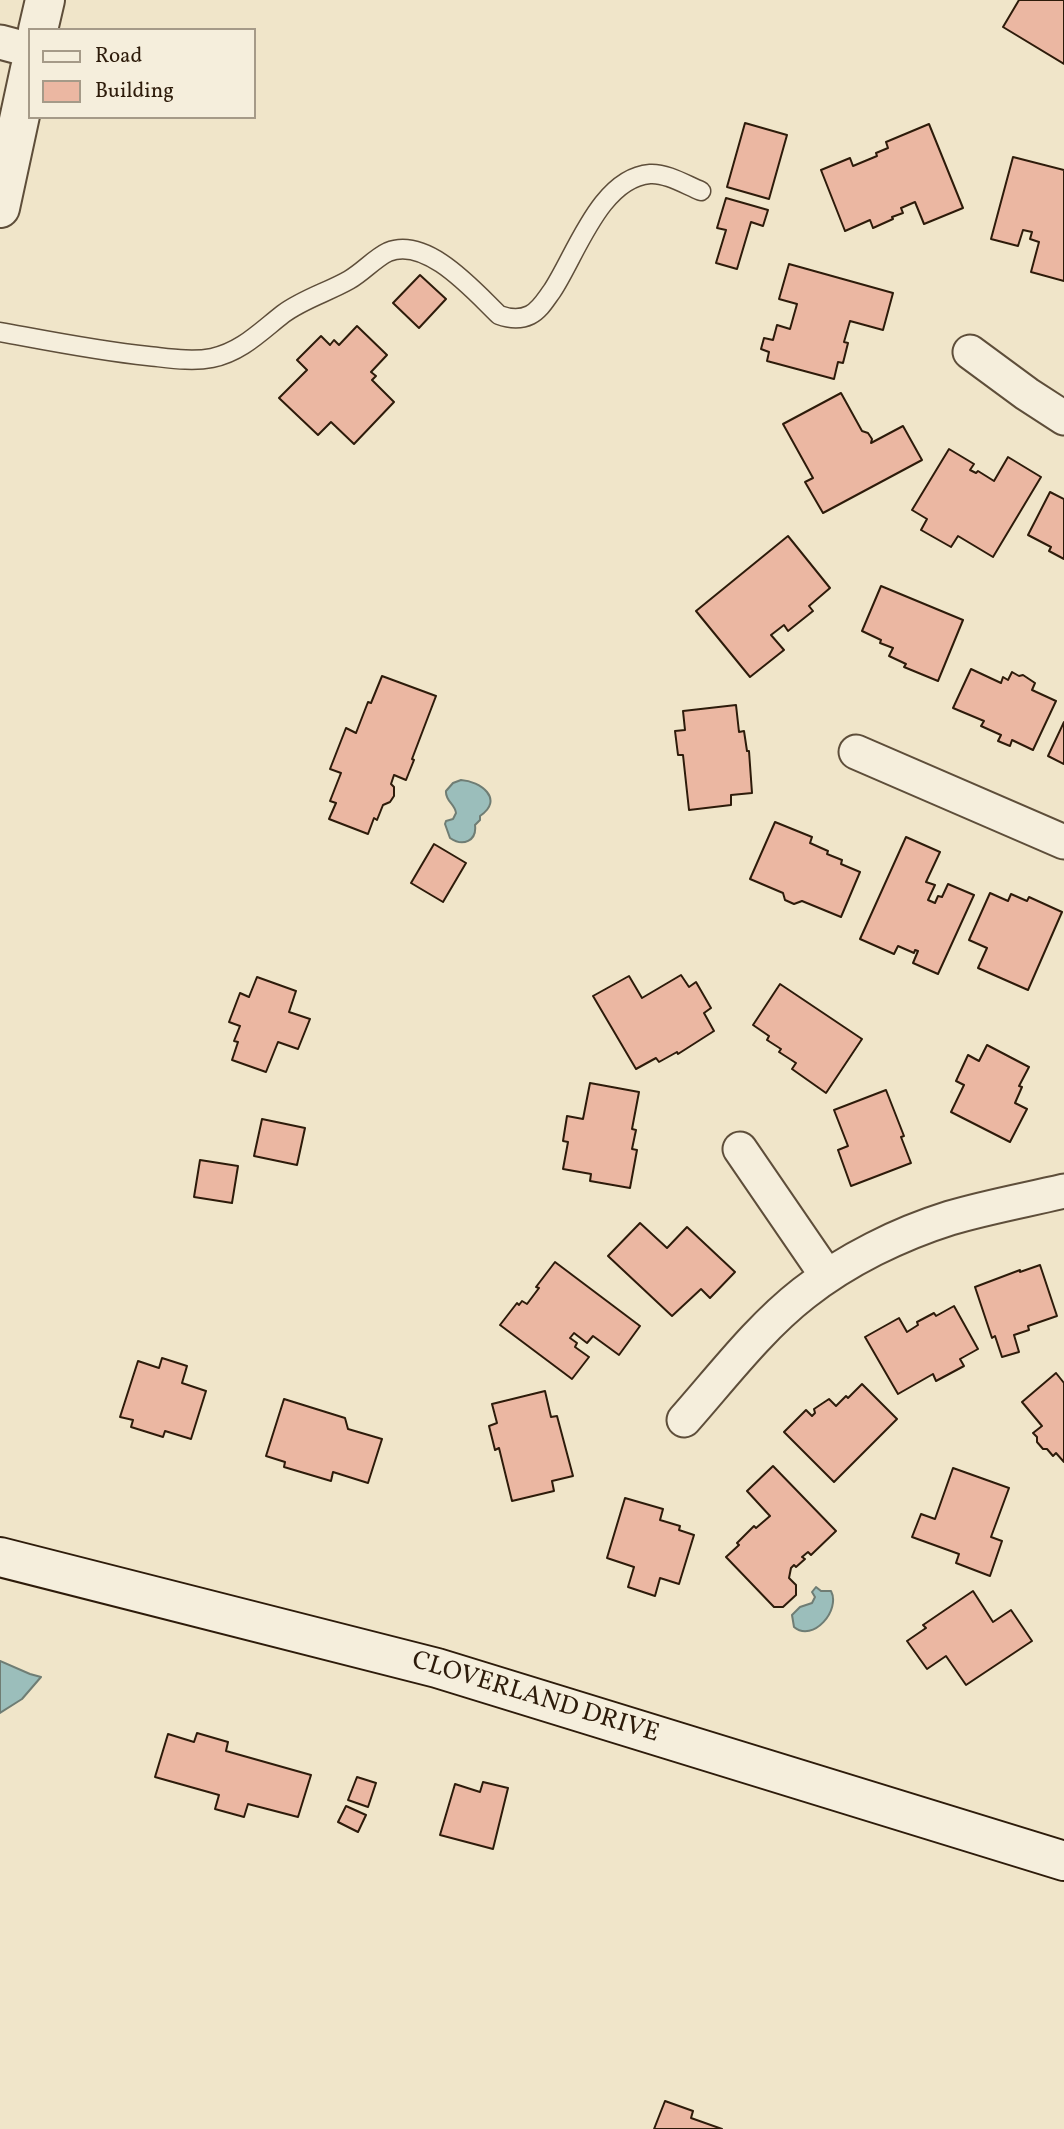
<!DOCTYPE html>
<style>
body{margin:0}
#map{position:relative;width:1064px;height:2129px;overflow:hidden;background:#f0e5c9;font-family:Vollkorn,serif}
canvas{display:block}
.legend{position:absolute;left:28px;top:28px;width:228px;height:91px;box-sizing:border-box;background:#f5eedc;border:2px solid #a59a88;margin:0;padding:9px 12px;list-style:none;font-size:21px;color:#2d1b0a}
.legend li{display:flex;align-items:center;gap:14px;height:35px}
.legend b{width:35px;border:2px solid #a59a88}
</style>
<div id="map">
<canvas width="1064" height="2129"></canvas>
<ul class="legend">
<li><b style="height:9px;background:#f5eedc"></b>Road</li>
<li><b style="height:19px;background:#ebb7a2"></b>Building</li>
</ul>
</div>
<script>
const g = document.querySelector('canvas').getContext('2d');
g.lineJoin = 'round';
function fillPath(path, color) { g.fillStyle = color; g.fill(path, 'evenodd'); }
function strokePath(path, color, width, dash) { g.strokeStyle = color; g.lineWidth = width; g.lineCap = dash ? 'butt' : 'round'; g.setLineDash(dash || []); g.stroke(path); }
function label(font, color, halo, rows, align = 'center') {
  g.font = font + ' Vollkorn,serif'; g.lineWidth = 7; g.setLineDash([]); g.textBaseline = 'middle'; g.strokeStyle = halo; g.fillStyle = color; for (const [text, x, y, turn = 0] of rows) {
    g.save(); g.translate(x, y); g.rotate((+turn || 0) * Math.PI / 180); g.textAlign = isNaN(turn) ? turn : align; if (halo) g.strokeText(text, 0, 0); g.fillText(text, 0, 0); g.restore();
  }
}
const water = new Path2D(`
 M461 780C480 781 505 799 480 816V820L475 825C477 841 463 847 450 838L445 824 446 821 453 819 456 813C455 804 445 801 446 791L453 783Z
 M816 1587 821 1591H831C841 1610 813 1643 794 1627L792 1615 800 1607 812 1603 815 1597 812 1592Z
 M0 1661 30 1674 41 1677 22 1699 0 1713Z`);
const building = new Path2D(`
 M1019 0H1064V64L1003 27Z
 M745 123 787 135 769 199 727 187Z
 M929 124 963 208 924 224 915 202 901 208 903 213 892 217 893 219 873 228 870 220 845 231 821 170 850 158 853 166 877 156 876 153 888 148 886 142Z
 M1013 157 1064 170V281L1031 272 1039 242 1030 239 1032 232 1023 230 1018 246 991 239Z
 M726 198 768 210 763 226 751 222 737 269 716 263 726 230 717 228Z
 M789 264 893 293 883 330 850 321 844 342 848 343 843 363 838 362 834 379 767 361 769 352 761 349 764 338 773 340 777 325 790 329 797 304 779 299Z
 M420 275 446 299 419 328 393 303Z
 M357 326 387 355 371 372 376 376 372 380 394 402 354 444 331 422 318 435 279 398 307 370 297 360 321 336 330 345 334 340 339 345Z
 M841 393 862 431 868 433 872 439 871 443 903 426 922 460 823 513 805 482 813 478 783 424Z
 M949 449 974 464 970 470 976 473 978 471 994 481 1008 457 1041 477 993 557 958 536 951 547 921 530 927 519 912 510Z
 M1050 492 1064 499V559L1049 551 1051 547 1028 535Z
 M788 536 830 588 809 606 813 611 788 631 784 625 771 635 784 650 750 677 696 611Z
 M881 586 963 620 938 681 904 667 906 664 889 656 893 648 880 643 881 640 862 631Z
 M971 669 1001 683 1003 677 1008 680 1012 672 1019 676 1023 675 1035 683 1032 690 1056 701 1033 750 1012 740 1010 746 998 741 1001 735 981 726 984 721 953 708Z
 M382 676 436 696 412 759 414 760 406 780 394 775 391 784 394 787V796L390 802 383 805 377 820 374 818 368 834 329 819 336 803 330 801 341 773 330 769 346 728 356 733 368 702 371 703Z
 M736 705 739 732 744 731 747 751H749L752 793 731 795V805L689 810 683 755H678L675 731 685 730 683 711Z
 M1064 722V764L1048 756Z
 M775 822 812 837 810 843 828 851 827 854 842 860 841 864 860 872 841 917 802 901 794 904 785 900 783 893 750 879Z
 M906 837 940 852 926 882 935 885 928 900 935 903 938 896 942 897 948 884 974 895 938 974 913 963 918 951 915 950 914 953 898 946 894 954 860 939Z
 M434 844 466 863 443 902 411 883Z
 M990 893 1008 901 1011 894 1027 901 1029 897 1062 912 1028 990 978 968 987 948 969 940Z
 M681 975 689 987 696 982 711 1008 704 1013 714 1031 678 1054 677 1052 659 1062 656 1058 636 1069 593 996 629 976 642 998Z
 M257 977 296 991 289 1012 310 1019 298 1049 278 1042 266 1072 232 1060 238 1042 234 1041 240 1026 229 1022 240 993 249 997Z
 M780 984 862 1039 826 1093 792 1069 796 1063 779 1052 781 1049 767 1040 769 1036 753 1025Z
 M987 1045 1029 1067 1019 1086 1022 1087 1015 1103 1027 1109 1010 1142 951 1112 964 1085 956 1081 968 1055 979 1061Z
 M590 1083 639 1092 632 1129 636 1130 632 1149 637 1150 630 1188 590 1181 591 1174 563 1169 568 1142 563 1141 567 1116 583 1119Z
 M886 1090 904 1136 901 1137 911 1163 851 1186 838 1150 848 1146 834 1110Z
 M262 1119 305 1128 297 1165 254 1156Z
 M200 1160 238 1166 232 1203 194 1197Z
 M640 1223 667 1248 687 1227 735 1272 710 1298 701 1289 672 1316 608 1256Z
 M555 1262 640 1326 619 1355 593 1336 587 1343 574 1333 570 1338 577 1343 575 1347 589 1357 572 1379 500 1325 517 1303 519 1305 522 1301 527 1304 539 1288 536 1287Z
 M1040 1265 1057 1316 1028 1326 1029 1330 1014 1335 1019 1352 1002 1357 995 1336 992 1338 975 1287 1020 1270V1272Z
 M954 1306 978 1349 960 1359 964 1366 936 1381 933 1374 898 1394 865 1337 899 1318 907 1332 918 1325 917 1322 934 1313 936 1316Z
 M162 1358 187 1366 182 1383 206 1391 191 1439 165 1431 163 1437 131 1427 133 1420 120 1417 138 1361 159 1368Z
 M1056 1373 1064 1383V1462L1056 1453 1053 1456 1047 1449H1043L1037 1442V1437L1033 1433 1042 1426 1022 1402Z
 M862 1384 897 1419 834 1482 784 1432 806 1410 812 1416 815 1413 814 1409 829 1399 836 1406 846 1396 848 1398Z
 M545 1391 551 1417 557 1416 573 1476 552 1481 554 1491 512 1501 499 1448 495 1450 489 1426 497 1423 492 1404Z
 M284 1399 345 1418 348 1429 382 1439 368 1483 333 1472 331 1481 284 1467 285 1462 266 1456Z
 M773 1466 836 1531 811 1555 808 1552 802 1557 805 1559 796 1567 794 1565 791 1568 789 1578 796 1585V1595L783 1607H774L726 1557 739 1545 737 1543 754 1526 756 1528 770 1516 747 1491Z
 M953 1468 1009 1488 991 1537 1002 1541 990 1576 956 1563 959 1554 912 1537 921 1514 935 1519Z
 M625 1498 663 1509 660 1520 680 1526 679 1530 694 1535 679 1584 660 1578 655 1596 628 1587 634 1567 607 1558Z
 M973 1591 993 1622 1011 1610 1032 1641 966 1685 946 1656 927 1669 907 1641 926 1628 923 1625Z
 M197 1733 228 1742 226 1751 311 1775 298 1817 248 1804 244 1817 215 1809 219 1795 155 1777 168 1734 194 1742Z
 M357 1777 376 1783 368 1807 348 1800Z
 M483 1782 508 1788 493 1849 440 1835 455 1784 480 1792Z
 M346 1806 366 1815 358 1832 338 1822Z
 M665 2101 693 2111 691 2118 722 2129H654Z`);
const service = new Path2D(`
 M0 332C49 341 98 351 148 356 168 358 191 362 212 358 241 352 260 332 283 314 303 299 328 292 349 280 363 272 375 258 388 252 427 236 474 291 499 315 510 319 520 320 530 315 540 310 546 299 552 291 576 255 600 178 650 174 667 173 686 185 701 191`);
const minor = new Path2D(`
 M0 42 30 50
 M970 352 1027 394 1064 418
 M856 752 1064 842
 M740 1149 827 1276
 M684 1420C722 1377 759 1328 804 1293 846 1260 899 1234 950 1218 987 1207 1026 1200 1064 1191`);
const tertiary = new Path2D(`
 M38 30 45 0
 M0 208 30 69`);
const secondary = new Path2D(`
 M0 1557 437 1668 1064 1861`);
const streetNames = [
 ["CLOVERLAND DRIVE",535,1699,17]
];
fillPath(water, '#9bbebb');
strokePath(water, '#6f7d74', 2);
fillPath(building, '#ebb7a2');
strokePath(building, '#2d1b0a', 2);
strokePath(service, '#5e4e3a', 21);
strokePath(minor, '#5e4e3a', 37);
strokePath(tertiary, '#5e4e3a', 42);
strokePath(secondary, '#2d1b0a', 42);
strokePath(service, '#f5eedc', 18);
strokePath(minor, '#f5eedc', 33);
strokePath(tertiary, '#f5eedc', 38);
strokePath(secondary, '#f5eedc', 38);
label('26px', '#2d1b0a', '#f5eedc', streetNames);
</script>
